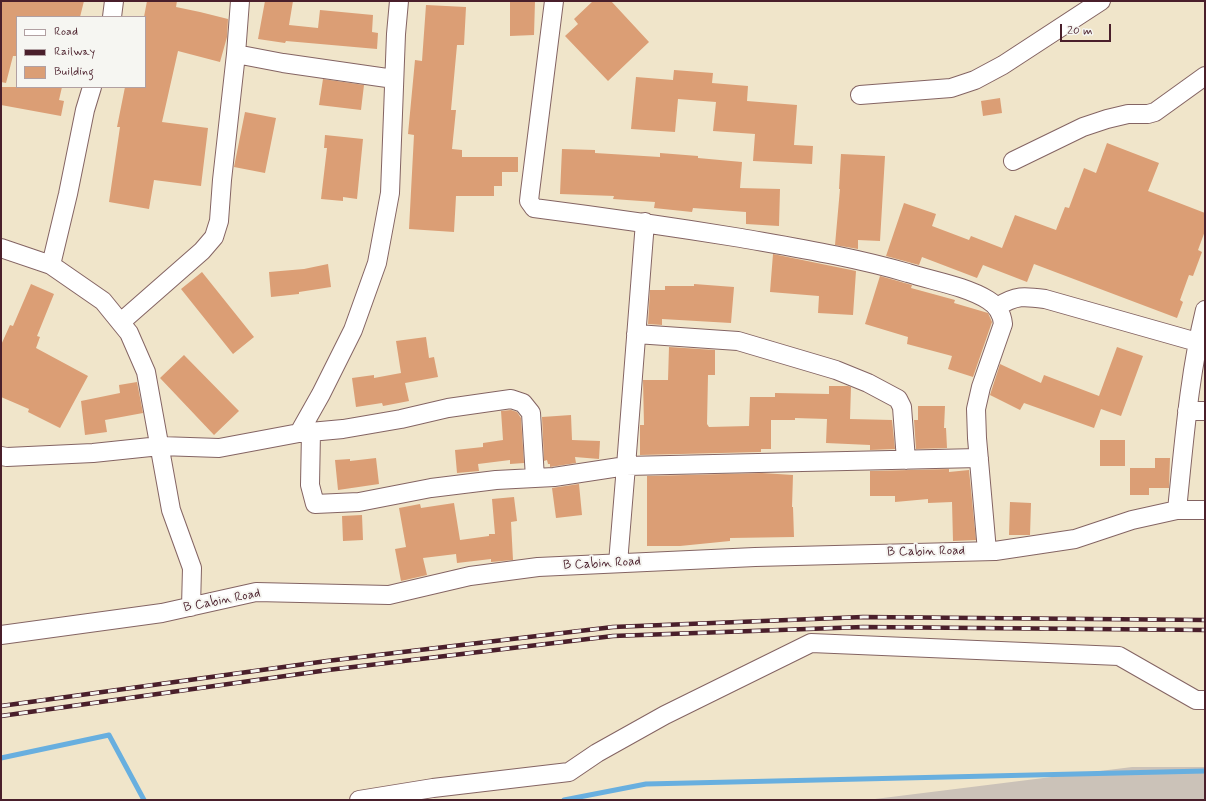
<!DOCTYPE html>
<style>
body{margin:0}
#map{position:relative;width:1206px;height:801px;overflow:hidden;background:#f0e5ca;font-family:Mynerve,sans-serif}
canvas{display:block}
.frame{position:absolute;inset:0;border:2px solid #4a1f2b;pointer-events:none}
.legend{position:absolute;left:16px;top:16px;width:130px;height:72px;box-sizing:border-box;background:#f6f6f2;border:1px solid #b1a0a2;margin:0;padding:5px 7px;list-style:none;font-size:12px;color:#4a1f2b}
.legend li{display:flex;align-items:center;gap:8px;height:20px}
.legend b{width:20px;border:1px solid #b1a0a2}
.scale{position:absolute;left:1060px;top:24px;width:51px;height:18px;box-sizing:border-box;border:2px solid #4a1f2b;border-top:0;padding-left:5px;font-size:12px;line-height:14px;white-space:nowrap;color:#4a1f2b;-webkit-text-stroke:3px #f6f6f2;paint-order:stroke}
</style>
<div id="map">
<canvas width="1206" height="801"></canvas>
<div class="frame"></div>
<ul class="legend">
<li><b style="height:5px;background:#fff"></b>Road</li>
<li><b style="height:5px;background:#4a1f2b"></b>Railway</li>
<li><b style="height:11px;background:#db9e75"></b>Building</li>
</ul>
<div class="scale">20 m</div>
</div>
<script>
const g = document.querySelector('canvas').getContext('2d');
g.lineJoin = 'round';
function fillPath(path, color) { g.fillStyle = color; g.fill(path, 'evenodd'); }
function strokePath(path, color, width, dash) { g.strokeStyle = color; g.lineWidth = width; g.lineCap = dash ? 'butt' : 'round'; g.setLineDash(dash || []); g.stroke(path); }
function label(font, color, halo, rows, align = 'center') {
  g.font = font + ' Mynerve,sans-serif'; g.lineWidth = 4; g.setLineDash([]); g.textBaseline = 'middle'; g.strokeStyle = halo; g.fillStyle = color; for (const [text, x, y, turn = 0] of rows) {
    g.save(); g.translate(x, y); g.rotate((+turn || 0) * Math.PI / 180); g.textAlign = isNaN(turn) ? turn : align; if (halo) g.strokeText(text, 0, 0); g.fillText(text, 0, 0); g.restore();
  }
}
const industrial = new Path2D(`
 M1132 767H1205V800H867Z`);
const stream = new Path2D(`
 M1 758 109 735 144 800
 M564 800 646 784 1205 771`);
const building = new Path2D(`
 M1 1H84L80 17H17V56H13L6 83 1 82Z
 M147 1H177L176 7 200 12 228 19 227 37 220 62 178 51 162 122 208 128 201 186 154 180 149 209 109 202 120 127H117L125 87H145V17H144Z
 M265 1H293L289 25 318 28 320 10 373 15 372 32 378 33 377 49 286 41 285 43 258 39Z
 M510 1H535L534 35 510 36Z
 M593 1H611L649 42 608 81 565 36 578 24 574 19Z
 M426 5 466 7 464 45H457L451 110H456L452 149 462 150V157H518V172H502V186H494V196H456L454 232 409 229 414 135 408 134 415 60 422 61Z
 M674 70 713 73 712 83 748 86 747 101 797 105 794 145 813 146 812 164 753 161 755 134 713 131 716 102 678 99 675 132 631 129 636 77 673 80Z
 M323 79 364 85 361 110 319 105Z
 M1 87H62L59 100 64 101 61 116 1 105Z
 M1000 98 1002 113 983 116 981 101Z
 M245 112 276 118 265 173 234 167Z
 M325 135 363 139 357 199 343 197V201L321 199 327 148H324Z
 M1107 143 1159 163 1148 191 1205 213V231L1198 250 1202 252 1193 276 1189 275 1180 300 1183 302 1177 318 1034 264 1027 282 983 265 977 278 922 257 919 265 886 256 904 203 936 214 932 226 969 240 971 236 1002 248 1015 215 1056 230 1065 207 1069 208 1084 168 1096 173Z
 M562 149 595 150V153L660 157V153L698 156V158L742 162 740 188 780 189 779 226 746 224V212L693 208 692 212 654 208 655 202 613 199 614 196 560 194Z
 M841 154 885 156 880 241 858 240V249L835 245 840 189H839Z
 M773 254 856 271 853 315 818 313 819 296 770 292Z
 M328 264 331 287 299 292V294L271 297 269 272 304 269Z
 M202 272 254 337 233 354 181 289Z
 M880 276 912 285 911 288 955 300 954 303 988 313 992 322 973 377 948 369 952 356 907 344 908 337 865 324Z
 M31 284 54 294 37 336 40 337 36 348 88 376 60 428 28 412 29 409 1 397V345L10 325 13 326Z
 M694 284 734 287 731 323 662 319V325L648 324 650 290H665V286H694Z
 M426 337 429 358 434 357 438 377 405 383 409 401 383 406 382 403 356 407 352 378 374 375V378L401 373 396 341Z
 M669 347 715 350V375H708L707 424 709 427 749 426 750 397H775V393L829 394V386H848L851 387 850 419 892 420 895 449 870 450V445L826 443 827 419 795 418V420H771V449H761V452L640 455V425H644L643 380H668Z
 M1117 347 1143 356 1121 416 1101 409 1094 428 1024 403 1020 410 990 395 1000 364 1041 383 1044 375 1099 396Z
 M184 355 239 411 214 435 160 378Z
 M137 382 143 413 105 420 107 432 85 435 81 401 120 393 119 385Z
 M918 406H945L944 428H946L947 448 916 449 914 420H918Z
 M511 410 517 412 521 418 524 463 510 464V460L478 464 479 471 457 473 455 450 483 447V443L503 440 501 411Z
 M571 415 572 440 600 441 599 459 575 457 576 463 550 467V464H548L547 460 544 461 542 417Z
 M1100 440H1125V466H1100Z
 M376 458 379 484 338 490 335 460 350 459V461Z
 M1155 458H1170L1169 488H1149V495H1130V468H1155Z
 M949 469V472L969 470 976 540 953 541 952 502 928 503V499L895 502V496H870V471Z
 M762 473 793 475 792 507H793L794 537 730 538V541L680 546H647V476Z
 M579 484 582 515 556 518 552 488Z
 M514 497 517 521 511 522 513 560 491 562V559L457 563 456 554 423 558 427 575 401 581 395 549 406 547 399 508 420 504 421 508 454 503 460 540 489 536V534H495L492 499Z
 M1010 502 1031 503 1030 535H1009Z
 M362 515 363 540 343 541 342 516Z`);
const street = new Path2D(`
 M554 1 530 192 529 201 534 208C604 217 673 227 741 238 797 248 853 257 908 273 933 281 965 286 988 300 998 306 1002 314 1003 324L981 387 976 409 977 438 987 551
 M112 17 114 1
 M236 54 283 63 394 79
 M860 95 951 88 975 80 1003 65 1101 1
 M1013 161 1083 127 1107 119 1128 114H1148L1155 112 1205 76
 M645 222 626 466 979 458
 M1 248 51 265 103 301 129 333 146 372 171 510 192 568 191 607
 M51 265 68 194 85 110 92 87
 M997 307C1016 295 1024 296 1045 299L1197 342
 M121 322 202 251 214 237 219 221 222 180 236 54 240 1
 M636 334 738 341 836 370 868 383 898 399 902 407 906 460
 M1187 411H1205
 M311 432 310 485 315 504 359 502 431 488 496 480 554 477 626 466 618 563
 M299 433 321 394 353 330 377 263 390 193 396 34 399 1
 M1 456 7 457 93 453 160 446 219 448 299 433 343 429 401 419 448 408 511 399 523 403 531 413 535 478
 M1177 510C1184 443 1189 375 1205 310
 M1 635 162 613 256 592 389 595 470 576 538 567 755 557 995 551 1075 539 1132 520 1177 510H1205
 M359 800 433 788 569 772 597 753 665 715 811 643 1119 656 1196 700H1205`);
const rail = new Path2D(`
 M1 706 327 661 613 627 863 617 1205 620
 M1 716 328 670 613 636 863 627 1205 630`);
const streetNames = [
 ["B Cabin Road",926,552,-1],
 ["B Cabin Road",602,564,-3],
 ["B Cabin Road",222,601,-11]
];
fillPath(industrial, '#cbc2b8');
strokePath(stream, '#68afdf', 5);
fillPath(building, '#db9e75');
strokePath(street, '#846463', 20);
strokePath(street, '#fff', 18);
strokePath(rail, '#4a1f2b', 4.5);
strokePath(rail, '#f6f6f2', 3, [9]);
label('13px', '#4a1f2b', '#f6f6f2', streetNames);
</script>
